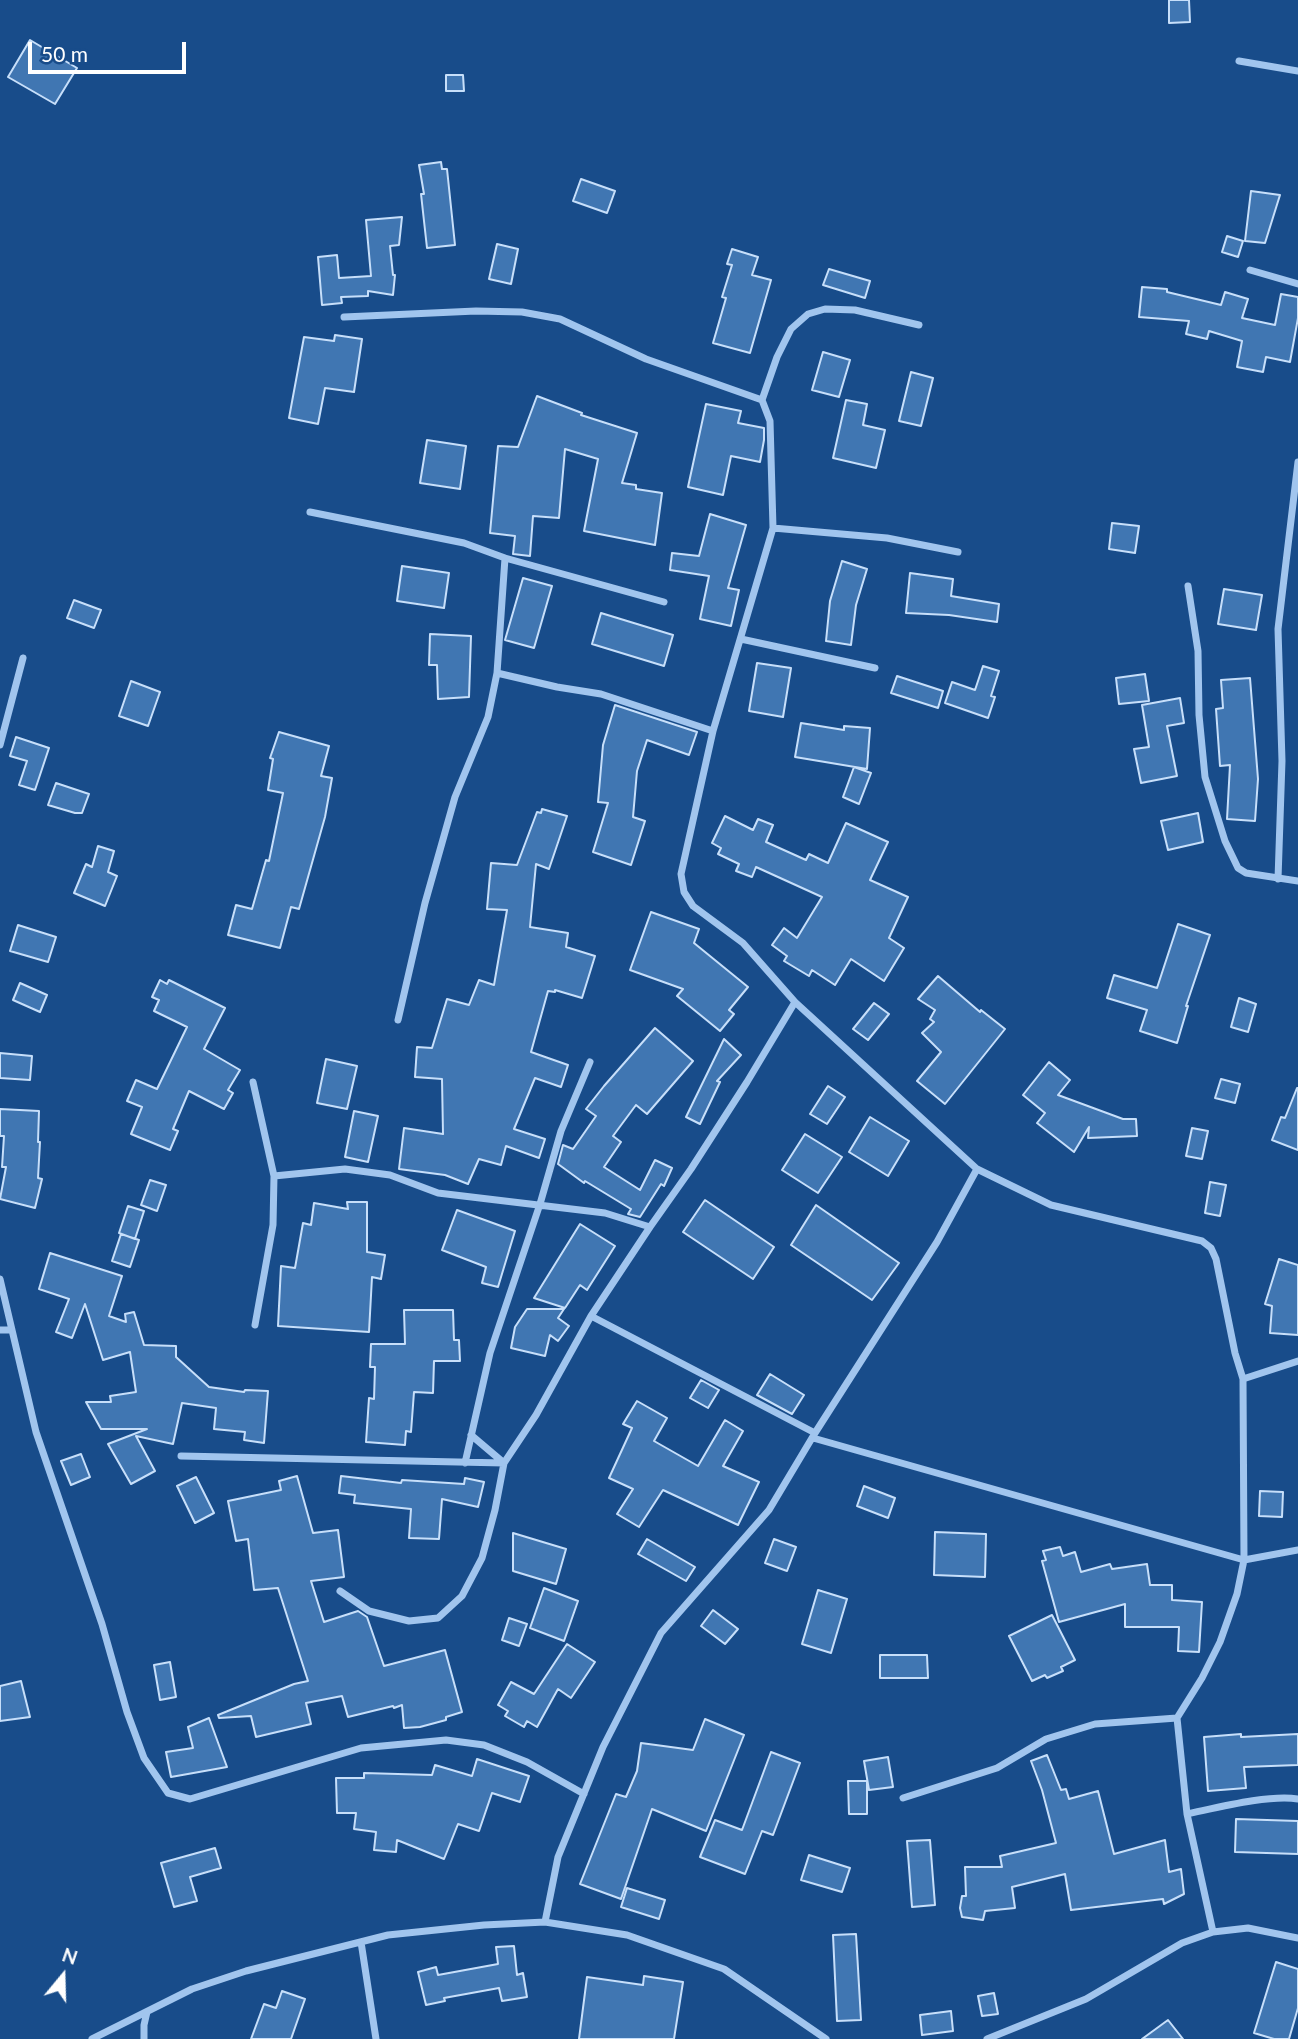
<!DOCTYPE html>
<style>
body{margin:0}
#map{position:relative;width:1298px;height:2039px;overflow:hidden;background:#184c8a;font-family:Lato,sans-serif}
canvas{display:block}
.north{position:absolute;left:28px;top:1941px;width:70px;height:70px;-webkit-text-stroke:5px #184c8a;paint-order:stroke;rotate:19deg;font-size:19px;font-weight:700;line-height:28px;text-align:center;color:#fff}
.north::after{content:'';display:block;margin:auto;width:24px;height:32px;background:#fff;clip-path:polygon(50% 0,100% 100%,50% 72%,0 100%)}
.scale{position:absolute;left:28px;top:42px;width:158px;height:32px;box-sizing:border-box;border:4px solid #fff;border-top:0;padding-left:9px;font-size:21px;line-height:24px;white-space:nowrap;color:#fff;-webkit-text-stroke:5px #184c8a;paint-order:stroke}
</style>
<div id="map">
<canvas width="1298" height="2039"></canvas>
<div class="north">N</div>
<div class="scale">50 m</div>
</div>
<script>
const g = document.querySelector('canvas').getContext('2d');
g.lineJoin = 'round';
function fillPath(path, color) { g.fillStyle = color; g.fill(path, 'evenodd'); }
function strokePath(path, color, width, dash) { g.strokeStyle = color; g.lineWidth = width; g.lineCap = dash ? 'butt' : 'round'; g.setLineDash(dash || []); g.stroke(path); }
const building = new Path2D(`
 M1169 0H1189L1190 22 1169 23Z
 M30 40 77 68 55 104 8 77Z
 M446 75H463L464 91H446Z
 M441 162 442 169H447L455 245 427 248 421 194H424L419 165Z
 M581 179 615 191 607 213 573 201Z
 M1251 191 1280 195 1265 243 1245 241Z
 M402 217 399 245 390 246 393 275H395L393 295 368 291V296L341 297 342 303 322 305 318 257 337 255 339 278 371 276 366 220Z
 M1227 236 1243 241 1238 257 1222 252Z
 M497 244 518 249 511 284 489 279Z
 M732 249 758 257 752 275 771 280 750 353 713 343 726 298 722 297 732 265 727 264Z
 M829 269 870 281 865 298 823 285Z
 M1142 287 1167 289V292L1221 305 1225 292 1248 299 1242 318 1275 325 1281 294 1298 297V318L1290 362 1266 357 1263 372 1237 367 1242 341 1209 331 1207 339 1186 334 1189 321 1139 317Z
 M335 335 362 339 354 392 325 388 318 424 289 418 304 337 334 341Z
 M823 352 850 360 839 397 812 390Z
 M911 372 933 378 921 426 899 421Z
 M537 396 582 413 581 415 637 433 622 483 636 485V489L662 493 655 545 584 531 598 459 565 449 559 518 533 516 530 556 513 554 515 536 490 533 498 446 518 447Z
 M846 400 867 404 863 425 885 430 876 468 833 458Z
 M706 404 741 411 738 423 764 428V440L760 462 731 456 723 495 688 487Z
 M427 440 466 446 460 489 420 483Z
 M710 514 746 525 728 588 739 590 731 626 700 619 709 576 670 570 672 553 699 556Z
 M1112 523 1139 526 1135 553 1109 549Z
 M842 561 867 569 856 605 851 645 826 641 830 601Z
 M402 566 449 573 444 608 397 601Z
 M910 573 953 579 951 596 999 604 997 622 949 615 906 613Z
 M523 578 552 586 534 648 505 640Z
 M1224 589 1262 595 1256 630 1218 624Z
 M74 600 101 610 94 628 67 618Z
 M601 613 673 635 664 666 592 644Z
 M430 634 471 636 469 697 438 699 437 665H429Z
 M757 663 791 668 783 717 749 711Z
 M983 666 999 671 991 696 995 697 988 718 945 703 952 682 975 690Z
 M1145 674 1149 701 1119 704 1116 678Z
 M897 676 943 691 938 708 891 693Z
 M1250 678 1258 779 1255 821 1227 819 1230 765 1220 766 1216 709 1223 708 1221 680Z
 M131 681 160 692 148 726 119 716Z
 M1180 698 1184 723 1167 726 1177 776 1141 783 1134 749 1149 747 1142 705Z
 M615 705 697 732 689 755 647 740 637 771 633 817 645 821 631 865 593 852 608 803 598 802 603 745Z
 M801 723 844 730V726L870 728 867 769 795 757Z
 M279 732 329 746 321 776 332 778 325 817 299 909 291 907 280 948 228 935 236 905 252 909 266 860 269 861 283 793 268 790 273 759 270 758Z
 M16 737 49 748 35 790 19 785 27 761 10 756Z
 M854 767 871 773 859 804 843 797Z
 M56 783 89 794 82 813H75L48 805Z
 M542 809 567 816 549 869 536 864 530 927 568 933 566 947 595 956 582 998 555 990V992L548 991 531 1052 568 1065 561 1087 535 1078 514 1129 545 1139 539 1158 506 1146 501 1165 479 1159 468 1184 445 1175 399 1169 404 1128 443 1134 442 1079 415 1077 417 1047 432 1048 447 999 469 1005 479 980 494 985 507 910 487 909 491 863 517 865 537 812 541 813Z
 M1198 813 1203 842 1168 850 1161 821Z
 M725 816 753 830 758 819 773 825 766 842 806 860 809 854 828 863 846 823 888 842 870 880 908 897 889 938 904 948 884 981 851 959 835 985 812 970 809 976 784 961 787 956 772 945 784 928 797 938 822 897 756 867 752 877 736 871 739 864 718 854 721 848 712 843Z
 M98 846 114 851 108 872 117 876 105 906 74 893 86 864 92 867Z
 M651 912 699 929 694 943 748 987 729 1010 734 1014 720 1031 677 996 683 989 630 970Z
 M1178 924 1210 935 1186 1006H1188L1177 1043 1140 1031 1147 1010 1107 998 1114 975 1157 988Z
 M18 925 56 937 48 962 10 951Z
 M938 976 980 1012 981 1010 1005 1029 945 1104 917 1081 941 1052 922 1033 934 1022 930 1019 935 1010 918 999Z
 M160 980 167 984 169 980 225 1008 204 1049 240 1070 228 1090 233 1093 224 1109 189 1091 173 1129 178 1131 170 1150 131 1134 142 1107 127 1101 136 1080 157 1089 187 1027 154 1011 159 1000 152 997Z
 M20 983 47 995 40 1012 13 1000Z
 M1239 998 1256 1004 1248 1032 1231 1027Z
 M874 1003 889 1014 868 1040 853 1029Z
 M655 1028 693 1061 647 1114 636 1105 613 1136 621 1142 604 1167 640 1190 655 1160 672 1168 664 1186 661 1184 640 1217 628 1214 631 1209 585 1181 584 1183 558 1164 563 1145 573 1149 596 1116 586 1109 604 1086Z
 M724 1039 741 1055 717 1081 720 1082 700 1124 686 1117Z
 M0 1053 32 1056 30 1080 0 1078Z
 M326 1059 357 1066 347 1109 317 1103Z
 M1049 1062 1070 1080 1058 1095 1123 1119H1136L1137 1136 1088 1138 1089 1127 1074 1152 1037 1123 1045 1113 1023 1095Z
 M1221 1079 1240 1084 1235 1103 1215 1098Z
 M828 1086 845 1097 827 1124 810 1114Z
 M1297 1088H1298V1150L1272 1140 1281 1117 1285 1118Z
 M0 1109 39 1111 38 1142H40L38 1178 42 1179 35 1208 0 1199 6 1167H2L4 1136H0Z
 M354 1111 378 1116 368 1162 345 1157Z
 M870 1117 909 1141 888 1176 849 1152Z
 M1192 1128 1208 1131 1202 1159 1186 1156Z
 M805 1134 842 1157 818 1193 782 1170Z
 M150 1180 166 1185 157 1211 141 1205Z
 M1210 1182 1226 1185 1220 1216 1205 1213Z
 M705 1200 774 1247 753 1279 683 1232Z
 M347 1202H367V1252L385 1255 381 1279 372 1277 369 1332 278 1326 281 1266 295 1268 303 1223 311 1225 314 1203 348 1209Z
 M816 1205 899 1263 872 1300 791 1245Z
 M128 1206 144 1211 135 1239 119 1233Z
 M457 1210 515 1231 498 1287 482 1283 486 1267 442 1250Z
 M580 1224 615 1246 587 1290 580 1285 565 1308 534 1298Z
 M121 1234 139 1240 130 1267 112 1261Z
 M50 1253 122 1276 109 1316 126 1322 125 1314 134 1312 144 1345 176 1346V1357L209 1387 244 1392 245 1390 268 1391 264 1443 244 1440 245 1432 214 1429 216 1408 182 1403 173 1444 136 1436 155 1471 131 1484 108 1444 147 1429H101L86 1402H111L110 1396 136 1392 130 1352 103 1360 85 1304 72 1338 56 1332 69 1299 39 1289Z
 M1279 1259 1298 1265V1335L1270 1333 1272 1306 1265 1304Z
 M527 1309H564L558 1318 569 1326 558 1341 550 1335 545 1356 511 1348 515 1327Z
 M404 1310H453L454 1340H459L460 1361H434L433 1393 414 1392 411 1432 406 1431 405 1445 366 1442 369 1398 374 1399 375 1367H370L371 1344H405Z
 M770 1374 804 1395 792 1414 757 1395Z
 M701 1380 719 1390 708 1408 690 1398Z
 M637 1401 667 1418 654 1441 698 1466 725 1420 743 1431 723 1466 759 1482 738 1525 663 1490 639 1527 617 1514 633 1489 609 1478 632 1428 623 1424Z
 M81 1454 90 1477 71 1485 61 1461Z
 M297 1476 313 1533 338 1530 344 1577 311 1581 324 1622 358 1611 367 1617 384 1666 445 1650 462 1712 446 1717V1720L420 1727 404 1728 402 1705 394 1708 393 1706 348 1717 342 1696 306 1703 311 1724 256 1737 251 1716 219 1718 218 1715 294 1684 308 1681 278 1588 254 1590 248 1539 236 1541 228 1501 281 1490 279 1481Z
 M341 1476 401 1483 402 1480 464 1484 465 1478 484 1482 478 1507 442 1499 439 1539 409 1538 411 1509 354 1503 355 1495 339 1493Z
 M196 1477 214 1513 195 1523 177 1486Z
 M864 1486 895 1498 888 1518 857 1506Z
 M1260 1491 1283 1492 1282 1517 1259 1516Z
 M935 1532 986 1534 985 1577 934 1575Z
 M513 1533 566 1549 556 1584 513 1571Z
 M647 1539 695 1567 686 1581 638 1554Z
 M774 1539 796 1547 787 1571 765 1563Z
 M1060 1547 1063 1556 1075 1552 1081 1572 1110 1564 1112 1569 1147 1564 1150 1585H1172V1600L1202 1602 1199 1652 1178 1651 1179 1627H1125V1604L1059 1622 1042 1561 1046 1560 1043 1551Z
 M544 1588 578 1601 564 1641 530 1628Z
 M818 1590 847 1599 831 1653 802 1644Z
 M713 1610 738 1629 725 1644 701 1626Z
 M1052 1615 1075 1660 1061 1667 1063 1671 1047 1678 1045 1675 1032 1681 1009 1636Z
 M509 1618 527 1624 519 1646 502 1640Z
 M567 1644 595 1662 571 1698 558 1689 537 1727 527 1721 524 1727 505 1716 508 1711 498 1705 511 1682 534 1694Z
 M880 1655H927L928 1678H880Z
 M170 1662 176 1697 160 1700 154 1665Z
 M21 1681 30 1717 0 1721V1686Z
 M209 1718 227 1767 171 1777 166 1752 193 1748 188 1727Z
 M705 1719 744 1735 706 1831 652 1809 621 1899 580 1884 616 1794 626 1797 637 1771 641 1743 693 1750Z
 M1241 1734V1737L1298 1734V1765L1244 1767 1246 1788 1208 1791 1204 1737Z
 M771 1752 800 1763 773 1835 762 1831 745 1874 700 1857 715 1820 742 1830Z
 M1047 1755 1061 1790 1066 1789 1069 1799 1098 1791 1114 1854 1165 1840 1169 1872 1181 1869 1184 1894 1164 1904 1163 1899 1071 1910 1065 1874 1012 1887 1015 1908 985 1911 983 1920 962 1917 960 1908 962 1896H966L965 1867H1002L1000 1856 1056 1843 1042 1790 1031 1761Z
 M888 1757 893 1787 869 1790 864 1761Z
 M477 1759 529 1776 520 1802 492 1793 479 1831 458 1824 444 1859 397 1840 396 1852 374 1850 376 1832 354 1829 356 1813H337L336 1778H364V1773L432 1775 435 1765 472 1776Z
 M848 1781H867V1814H849Z
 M1236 1819 1298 1821V1854L1235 1852Z
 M930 1840 935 1905 912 1907 907 1841Z
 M215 1848 221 1868 190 1877 197 1901 174 1907 161 1863Z
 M809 1855 850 1868 842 1892 801 1880Z
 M627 1888 665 1900 659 1919 621 1907Z
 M856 1934 861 2020 837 2021 833 1935Z
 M514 1946 517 1975 523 1973 527 1997 502 2001 499 1988 444 1998 445 2001 426 2005 418 1972 436 1967 438 1975 498 1964 496 1947Z
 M1276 1962 1298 1969V2008L1289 2039H1274L1254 2033Z
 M644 1976 683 1982 674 2039H579L587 1977 643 1985Z
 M282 1991 305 1999 291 2039H251L264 2004 276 2008Z
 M994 1993 998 2014 982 2016 978 1996Z
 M951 2011 953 2031 922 2035 920 2015Z
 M1168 2020 1183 2039H1142Z`);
const street = new Path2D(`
 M1239 61 1298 71
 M1250 270 1298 284
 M344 317 476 311 522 312 560 319 646 359 762 400
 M919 325 855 310 825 309 808 314 791 329 777 357 762 400 770 421 773 528 713 731 681 874 684 892 693 906 743 943 795 1002 977 1169 1051 1205 1202 1241 1211 1248 1216 1259 1235 1353 1243 1379 1244 1560 1237 1594 1220 1642 1202 1678 1177 1718 1187 1814 1213 1932
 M310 512 464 543 505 558 497 673
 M773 528 887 538 958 552
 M505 558 664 602
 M1188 586 1198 651 1199 715 1205 777 1225 841 1238 868 1246 873 1298 881
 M741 639 875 668
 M0 745 23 658
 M1278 879 1282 761 1278 629 1298 462
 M398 1020 425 903 455 797 488 717 497 673 557 687 601 694 713 731
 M253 1082 274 1176 273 1225 255 1325
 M274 1176 345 1169 390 1175 438 1193 605 1213 650 1227
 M0 1279 36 1432 102 1624 127 1712 144 1758 168 1793 190 1799 361 1748 446 1740 484 1745 527 1762 584 1794
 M591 1316 815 1433
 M0 1330H12
 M1243 1379 1298 1361
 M471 1435 504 1463
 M813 1438 1244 1560 1298 1550
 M181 1456 504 1463
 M465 1463 490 1353 540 1204 561 1131 590 1062
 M340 1591 369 1611 409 1621 438 1618 462 1596 482 1558 495 1510 504 1463 536 1415 591 1316 650 1227 691 1169 747 1082 795 1002
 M903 1798 997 1768 1046 1739 1095 1724 1177 1718
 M1187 1814C1216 1808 1270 1794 1298 1799
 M545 1922 558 1857 603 1747 661 1633 769 1510 815 1433 937 1242 977 1169
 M361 1942 376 2039
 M92 2039 192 1989 246 1971 388 1935 484 1925 545 1922 627 1935 724 1969 826 2039
 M144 2039V2025L147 2012
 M987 2039 1086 1999 1182 1943 1213 1932 1248 1928 1298 1938`);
fillPath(building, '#4076b2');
strokePath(building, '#c7dffa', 2);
strokePath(street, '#a1c5ee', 7);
</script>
